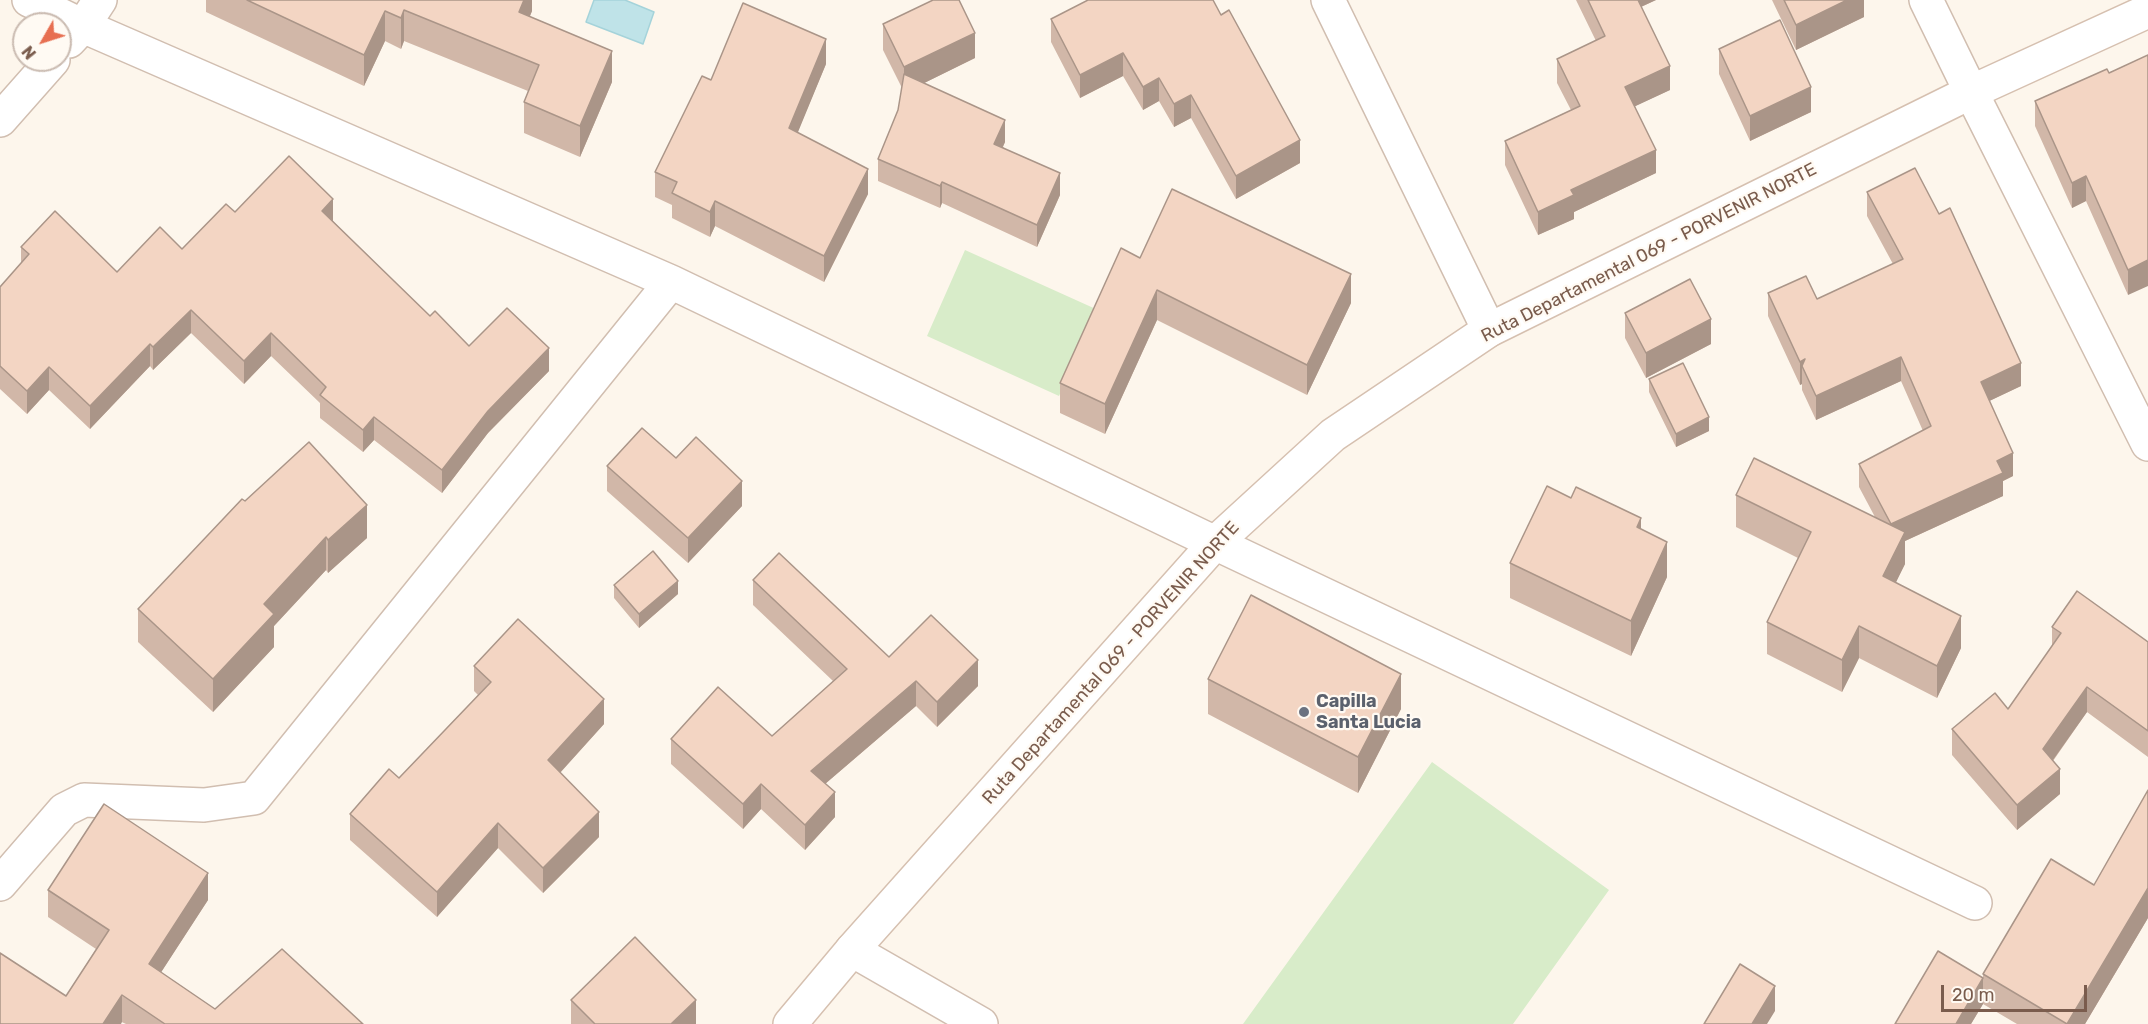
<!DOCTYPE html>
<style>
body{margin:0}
#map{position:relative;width:2148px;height:1024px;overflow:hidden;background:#fdf6ec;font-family:Rubik,sans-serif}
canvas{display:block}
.north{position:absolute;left:12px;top:12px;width:60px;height:60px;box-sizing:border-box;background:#fffaf3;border:2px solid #cabbb1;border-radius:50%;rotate:231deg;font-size:16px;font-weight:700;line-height:24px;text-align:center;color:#7a5c4d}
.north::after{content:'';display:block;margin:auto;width:21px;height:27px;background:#e76f51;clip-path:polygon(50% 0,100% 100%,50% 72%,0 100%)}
.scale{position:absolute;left:1941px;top:985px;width:146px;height:27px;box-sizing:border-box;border:3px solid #7a5c4d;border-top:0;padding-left:8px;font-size:18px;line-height:21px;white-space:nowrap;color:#7a5c4d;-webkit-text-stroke:4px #fffaf3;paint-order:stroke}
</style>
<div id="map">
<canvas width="2148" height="1024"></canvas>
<div class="north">N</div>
<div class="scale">20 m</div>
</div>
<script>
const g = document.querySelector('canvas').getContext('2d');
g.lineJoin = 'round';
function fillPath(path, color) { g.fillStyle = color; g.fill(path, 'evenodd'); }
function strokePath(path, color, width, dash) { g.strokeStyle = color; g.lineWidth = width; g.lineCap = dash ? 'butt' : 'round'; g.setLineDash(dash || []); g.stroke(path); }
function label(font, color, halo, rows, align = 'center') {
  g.font = font + ' Rubik,sans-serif'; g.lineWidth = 4.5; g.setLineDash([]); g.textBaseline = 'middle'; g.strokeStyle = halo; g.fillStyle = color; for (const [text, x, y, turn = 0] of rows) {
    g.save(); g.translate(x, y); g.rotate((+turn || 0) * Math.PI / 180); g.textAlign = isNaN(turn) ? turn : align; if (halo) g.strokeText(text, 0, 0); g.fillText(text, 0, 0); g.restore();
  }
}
const green = new Path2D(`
 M965 250 1098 310 1059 396 927 336Z
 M1432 762 1609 890 1513 1024H1243Z`);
const water = new Path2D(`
 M594 0H625L654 12 643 44 586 22Z`);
const street = new Path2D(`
 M29 0 83 26 671 282 1215 543 1975 903
 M1328 0 1489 330
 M1926 0 1971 92 2148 444
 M69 41 83 26 100 0
 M0 120 53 60
 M0 884 64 810 84 800 204 805 254 798 671 282
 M852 950 981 1024`);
const secondary = new Path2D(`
 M790 1024 852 950 1215 543 1333 435 1489 330 1971 92 2148 11`);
const wall = new Path2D(`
 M206 0H532V11L530 16 612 82 580 157 524 133V102L528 91 404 41 401 49 385 41 364 86 206 12Z
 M1088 0 1300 163 1236 199 1191 118 1174 127 1159 101 1143 110 1123 76 1080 98 1051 42V19Z
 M1576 0H1656L1641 7 1670 90 1635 106 1656 173 1574 212V219L1538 235 1505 165V141L1571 110 1557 83V59L1596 41Z
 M1772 0H1864V17L1796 50Z
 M883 24 975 58 924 83 1005 142 1003 147 1060 195 1037 247 942 203 940 208 878 181V159L898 110 902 88 883 50Z
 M1719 49 1811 112 1750 141 1719 74Z
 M2148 55 2128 295 2086 201 2072 208 2035 126V101L2109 73Z
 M826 64 797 133 868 194 824 282 715 226 710 237 672 218V205L655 197V172L711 80Z
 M1867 192 2021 386 1989 401 2013 476 2003 481V496L1905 541V564L1895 583 1961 648 1937 698 1859 658 1842 692 1767 654V622L1798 558 1736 527V495L1875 517 1859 487V464L1923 431 1901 381 1816 420 1802 390V384L1800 385 1768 316V293L1817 299 1893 264 1867 216Z
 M235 212 333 221 430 316 469 346 549 371 488 433 442 493 374 440 363 452 320 418V403L271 356 244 384 191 333 153 370 150 366 90 429 49 390 27 414 0 389V287L21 263V247L117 272 182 249Z
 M1140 258 1351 303 1307 395 1157 320 1105 434 1060 413V383Z
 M1625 313 1711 344 1646 378 1625 338Z
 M1649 379 1709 431 1676 447 1649 392Z
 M676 458 742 506 688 563 607 491V466Z
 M1571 498 1641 529 1667 577 1631 656 1510 598V563Z
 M245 501 367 538 328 573 326 570 274 626V647L213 712 138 642V609Z
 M753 580 889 657 978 686 937 727 916 706 825 784 835 817 805 850 761 809 743 829 671 764V739L772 736 833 681 753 605Z
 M614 585 678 594 639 628 614 598Z
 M2052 627 2148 642V757L2087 712 2053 761 2060 794 2017 830 1952 755V729L2008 709 2052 647Z
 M474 666 604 724 560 773 599 837 543 893 498 848 437 917 350 840V814L399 778 478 695 474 691Z
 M1208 679 1401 709 1358 793 1208 714Z
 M48 890 208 900 161 972 215 1009 363 1024H126L66 996 96 949 48 917Z
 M2148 918 2085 1024H2017L1983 1004 1971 1024H1895L1983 978V974Z
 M571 1000 696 1024H571Z`);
const shadedWall = new Path2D(`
 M524 0H532V11L519 42V12Z
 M1632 0H1656L1632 11Z
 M1847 0H1864V17L1796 50V25Z
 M404 10V41L401 49V18Z
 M385 11V41L364 86V55Z
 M975 33V58L904 93V67Z
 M826 39V64L789 154V128Z
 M612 51V82L580 157V126Z
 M1123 53V76L1080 98V75Z
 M1670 66V90L1625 111V87Z
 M1159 78V101L1143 110V87Z
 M1811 87V112L1750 141V116Z
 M1191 95V118L1174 127V104Z
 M1005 120V142L994 165V144Z
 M1300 140V163L1236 199V176Z
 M1656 150V173L1574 212V219L1538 235V212L1571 190Z
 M868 169V194L824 282V256Z
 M1060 173V195L1037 247V225Z
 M2086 176V201L2072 208V183Z
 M942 182V203L940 208V186Z
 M333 199V221L322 234V211Z
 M715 201V226L710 237V212Z
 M2148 260V286L2128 295V270Z
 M1351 274V303L1307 395V365Z
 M1157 290V320L1105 434V404Z
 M191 310V333L153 370V347Z
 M1711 319V344L1646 378V353Z
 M271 333V356L244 384V361Z
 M150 344V366L90 429V406Z
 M549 348V371L488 433 442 493V470L488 411Z
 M1901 357V381L1816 420V396Z
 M1805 359 1802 366V384L1800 385V362Z
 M2021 363V386L1981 405V382Z
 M49 367V390L27 414V391Z
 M374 417V440L363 452V430Z
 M1709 417V431L1676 447V434Z
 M2013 453V476L2003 481V496L1905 541V564L1883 609V576L1891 547V524L1997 461Z
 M742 481V506L688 563V538Z
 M367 505V538L328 573V540Z
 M1641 518V554L1637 527Z
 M326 537V570L274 626V647L213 712V679L264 604Z
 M1667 542V577L1631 656V621Z
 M678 581V594L639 628V614Z
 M1961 616V648L1937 698V666Z
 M1859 626V658L1842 692V660Z
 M978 660V686L937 727V702Z
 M1401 674V709L1358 793V757Z
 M916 681V706L811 796V771Z
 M2087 687V712L2043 774V749Z
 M604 699V724L548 786V760Z
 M2060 769V794L2017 830V805Z
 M761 784V809L743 829V804Z
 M835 792V817L805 850V825Z
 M599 812V837L543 893V868Z
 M498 823V848L437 917V892Z
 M208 873V900L149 991V964Z
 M2148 888V918L2085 1024H2067Z
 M1983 978V1004L1971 1024H1956Z
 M1775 986V1011L1767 1024H1752Z
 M122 995V1022L121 1024H103Z
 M696 1000V1024H671Z`);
const building = new Path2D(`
 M247 0H524L519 12 612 51 580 126 524 102 539 65 404 10 401 18 385 11 364 55Z
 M933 0H959L975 33 904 67 883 24Z
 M1088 0H1213L1221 15 1229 10 1300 140 1236 176 1191 95 1174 104 1159 78 1143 87 1123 53 1080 75 1051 19Z
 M1588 0H1638L1670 66 1625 87 1656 150 1571 190 1574 195 1538 212 1505 141 1580 106 1557 59 1605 36Z
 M1784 0H1847L1796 25Z
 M743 3 826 39 789 128 868 169 824 256 715 201 710 212 672 193 677 182 655 172 702 76 711 80Z
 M1780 20 1811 87 1750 116 1719 49Z
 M2148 55V260L2128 270 2086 176 2072 183 2035 101 2107 69 2109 73Z
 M904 74 1005 120 994 144 1060 173 1037 225 942 182 940 186 878 159 898 110Z
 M289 156 333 199 322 211 430 316 435 311 469 346 507 308 549 348 488 411 442 470 374 417 363 430 320 395 326 387 271 333 244 361 191 310 153 347 150 344 90 406 49 367 27 391 0 366V287L29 254 21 247 55 211 117 272 160 227 182 249 226 204 235 212Z
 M1915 168 1939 214 1950 208 2021 363 1981 382 2013 453 1997 461 2003 473 1891 524 1859 464 1931 426 1901 357 1816 396 1802 366 1805 359 1800 362 1768 293 1806 276 1817 299 1903 259 1867 192Z
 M1172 189 1351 274 1307 365 1157 290 1105 404 1060 383 1121 248 1140 258Z
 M1690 279 1711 319 1646 353 1625 313Z
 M1683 363 1709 417 1676 434 1649 379Z
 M642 428 676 458 696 437 742 481 688 538 607 466Z
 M309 442 367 505 328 540 326 537 264 604 274 614 213 679 138 609 242 499 245 501Z
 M1754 458 1905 532 1883 576 1961 616 1937 666 1859 626 1842 660 1767 622 1811 532 1736 495Z
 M1547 486 1571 498 1576 487 1641 518 1637 527 1667 542 1631 621 1510 563Z
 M653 551 678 581 639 614 614 585Z
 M779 553 889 657 931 615 978 660 937 702 916 681 811 771 835 792 805 825 761 784 743 804 671 739 718 687 772 736 847 669 753 580Z
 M2077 591 2148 642V731L2087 687 2043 749 2060 769 2017 805 1952 729 1995 693 2008 709 2061 633 2052 627Z
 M1251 595 1401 674 1358 757 1208 679Z
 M518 619 604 699 548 760 599 812 543 868 498 823 437 892 350 814 389 769 399 778 491 682 474 666Z
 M2148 790V888L2067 1024 1983 974 2051 859 2094 885Z
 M104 804 208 873 149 964 215 1009 282 949 363 1024H165L122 995 103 1024H0V953L66 996 109 930 48 890Z
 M635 937 696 1000 671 1024H595L571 1000Z
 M1938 951 1983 978 1956 1024H1895Z
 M1740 964 1775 986 1752 1024H1704Z`);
const markers = [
 [1304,712,6,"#6b7280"]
];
const streetNames = [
 ["Ruta Departamental 069 - PORVENIR NORTE",1649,253,-27],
 ["Ruta Departamental 069 - PORVENIR NORTE",1111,663,-48]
];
const worshipNames = [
 ["Capilla",1316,702],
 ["Santa Lucia",1316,723]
];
fillPath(green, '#d8ecc9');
fillPath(water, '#bfe3e8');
strokePath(water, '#a5d3da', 1.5);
strokePath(street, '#d1beb0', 36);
strokePath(secondary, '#d6c0b0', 36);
strokePath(street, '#fff', 33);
strokePath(secondary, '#fff', 33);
fillPath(wall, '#d1b7a8');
fillPath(shadedWall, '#aa9588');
fillPath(building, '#f3d5c3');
strokePath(building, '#aa9588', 1.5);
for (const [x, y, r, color] of markers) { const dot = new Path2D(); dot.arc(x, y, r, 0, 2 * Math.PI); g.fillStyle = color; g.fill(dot); strokePath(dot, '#fffaf3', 2); }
label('18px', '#7a5c4d', '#fffaf3', streetNames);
label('bold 18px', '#5b616d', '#fffaf3', worshipNames, 'left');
</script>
